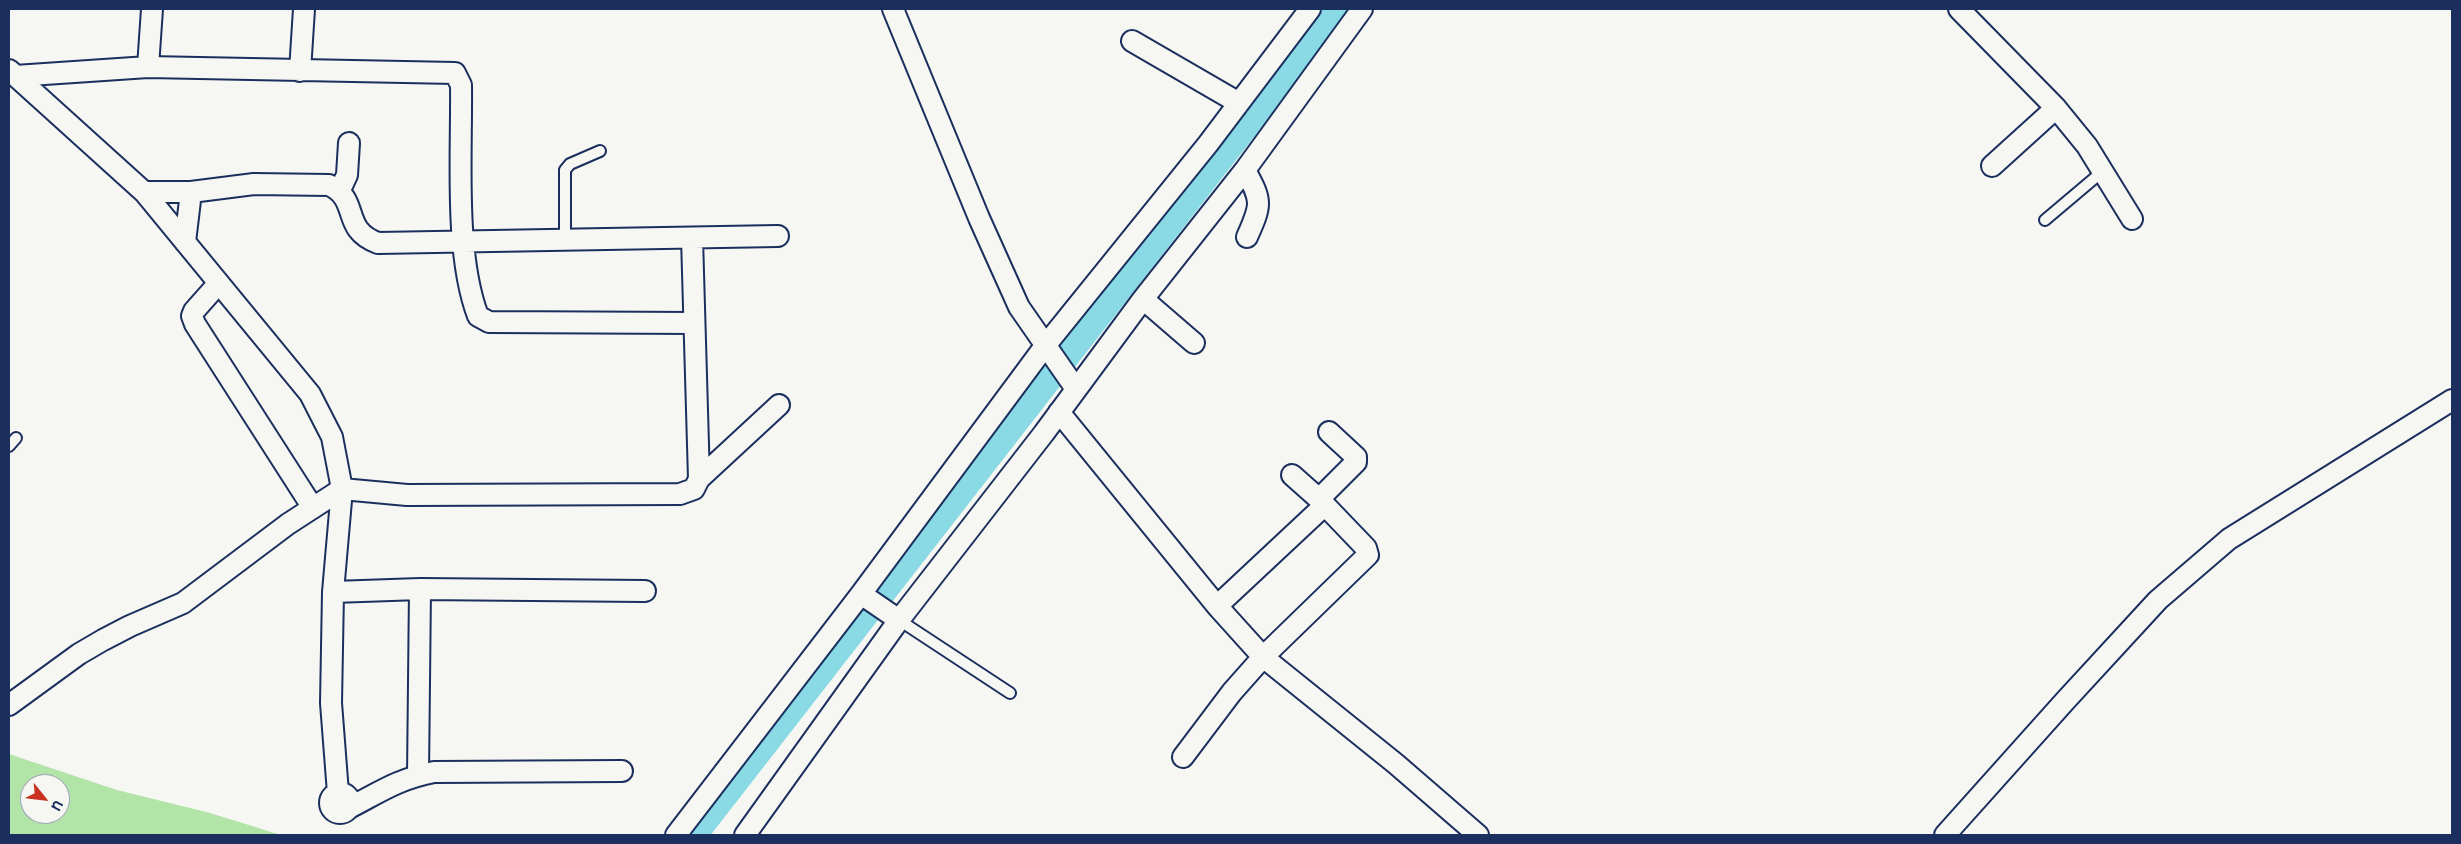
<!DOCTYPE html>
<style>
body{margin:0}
#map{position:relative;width:2461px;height:844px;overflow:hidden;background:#f6f6f2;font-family:Mali,sans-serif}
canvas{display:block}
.frame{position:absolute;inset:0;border:10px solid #1b2f5e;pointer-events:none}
.north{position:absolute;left:20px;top:774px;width:50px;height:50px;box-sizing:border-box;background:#f6f6f2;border:1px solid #9ea6b7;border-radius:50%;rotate:119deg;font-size:14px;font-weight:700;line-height:20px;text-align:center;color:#1b2f5e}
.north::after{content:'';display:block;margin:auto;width:18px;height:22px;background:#c8321e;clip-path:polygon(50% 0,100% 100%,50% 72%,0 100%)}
</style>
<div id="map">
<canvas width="2461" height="844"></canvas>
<div class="frame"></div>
<div class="north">U</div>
</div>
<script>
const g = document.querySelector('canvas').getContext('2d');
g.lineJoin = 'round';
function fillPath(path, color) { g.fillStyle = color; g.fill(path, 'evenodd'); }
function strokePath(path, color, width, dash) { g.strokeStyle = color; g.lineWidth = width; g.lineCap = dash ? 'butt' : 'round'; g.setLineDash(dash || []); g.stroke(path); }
const green = new Path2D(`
 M9 754 117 790 210 813 281 835 9 834ZM30 784H60V814H30Z`);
const river = new Path2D(`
 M691 835 1334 9`);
const service = new Path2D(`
 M2045 220 2103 171
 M565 240V170L570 164 600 151
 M9 446 16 438
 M899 620 1010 693`);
const minor = new Path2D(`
 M893 9 979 218 1019 307 1076 389
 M1959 9 2056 108 2087 146 2132 219
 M1132 41 1239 103
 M148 67 152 9
 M9 70 144 192 310 394 332 437 342 489 407 495 680 494 694 489 699 479 779 405
 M300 71 304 9
 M15 76 148 67 455 73 461 85C462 153 454 253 478 316L489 322 694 323
 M1992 166 2056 108
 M1245 170C1262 201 1262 204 1247 237
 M340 190 347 175 349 143
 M144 192H191L254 184 329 185C361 200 340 229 378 243L778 236
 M692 238 699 479
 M185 242 191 192
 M218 284 194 311 192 316 195 324 313 508
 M1143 299 1194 343
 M1059 412 1217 606 1263 657 1396 764 1478 835
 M1319 499 1356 462V457L1329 432
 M420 589 645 591
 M333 592 420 589 418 775
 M861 594 899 620
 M1217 606 1325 505
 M9 705 79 654 103 640 130 626 183 603 288 524 342 489
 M1183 757 1232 692 1263 657 1368 555 1366 548 1319 499 1292 475
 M338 793 331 703 333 592 342 489
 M330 803a10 10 0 1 1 20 0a10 10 0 1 1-20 0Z
 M349 808C380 792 398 779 434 772L622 771
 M676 835 861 594 1045 346 1208 144 1310 9
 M745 835 899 620 1044 433 1143 299 1245 170 1362 9
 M1945 835 2065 701 2158 600 2229 539 2452 400`);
fillPath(green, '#b1e4a6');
strokePath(river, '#89dae4', 31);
strokePath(service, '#1b2f5e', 14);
strokePath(minor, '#1b2f5e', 24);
strokePath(service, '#f6f6f2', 10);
strokePath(minor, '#f6f6f2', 20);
</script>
